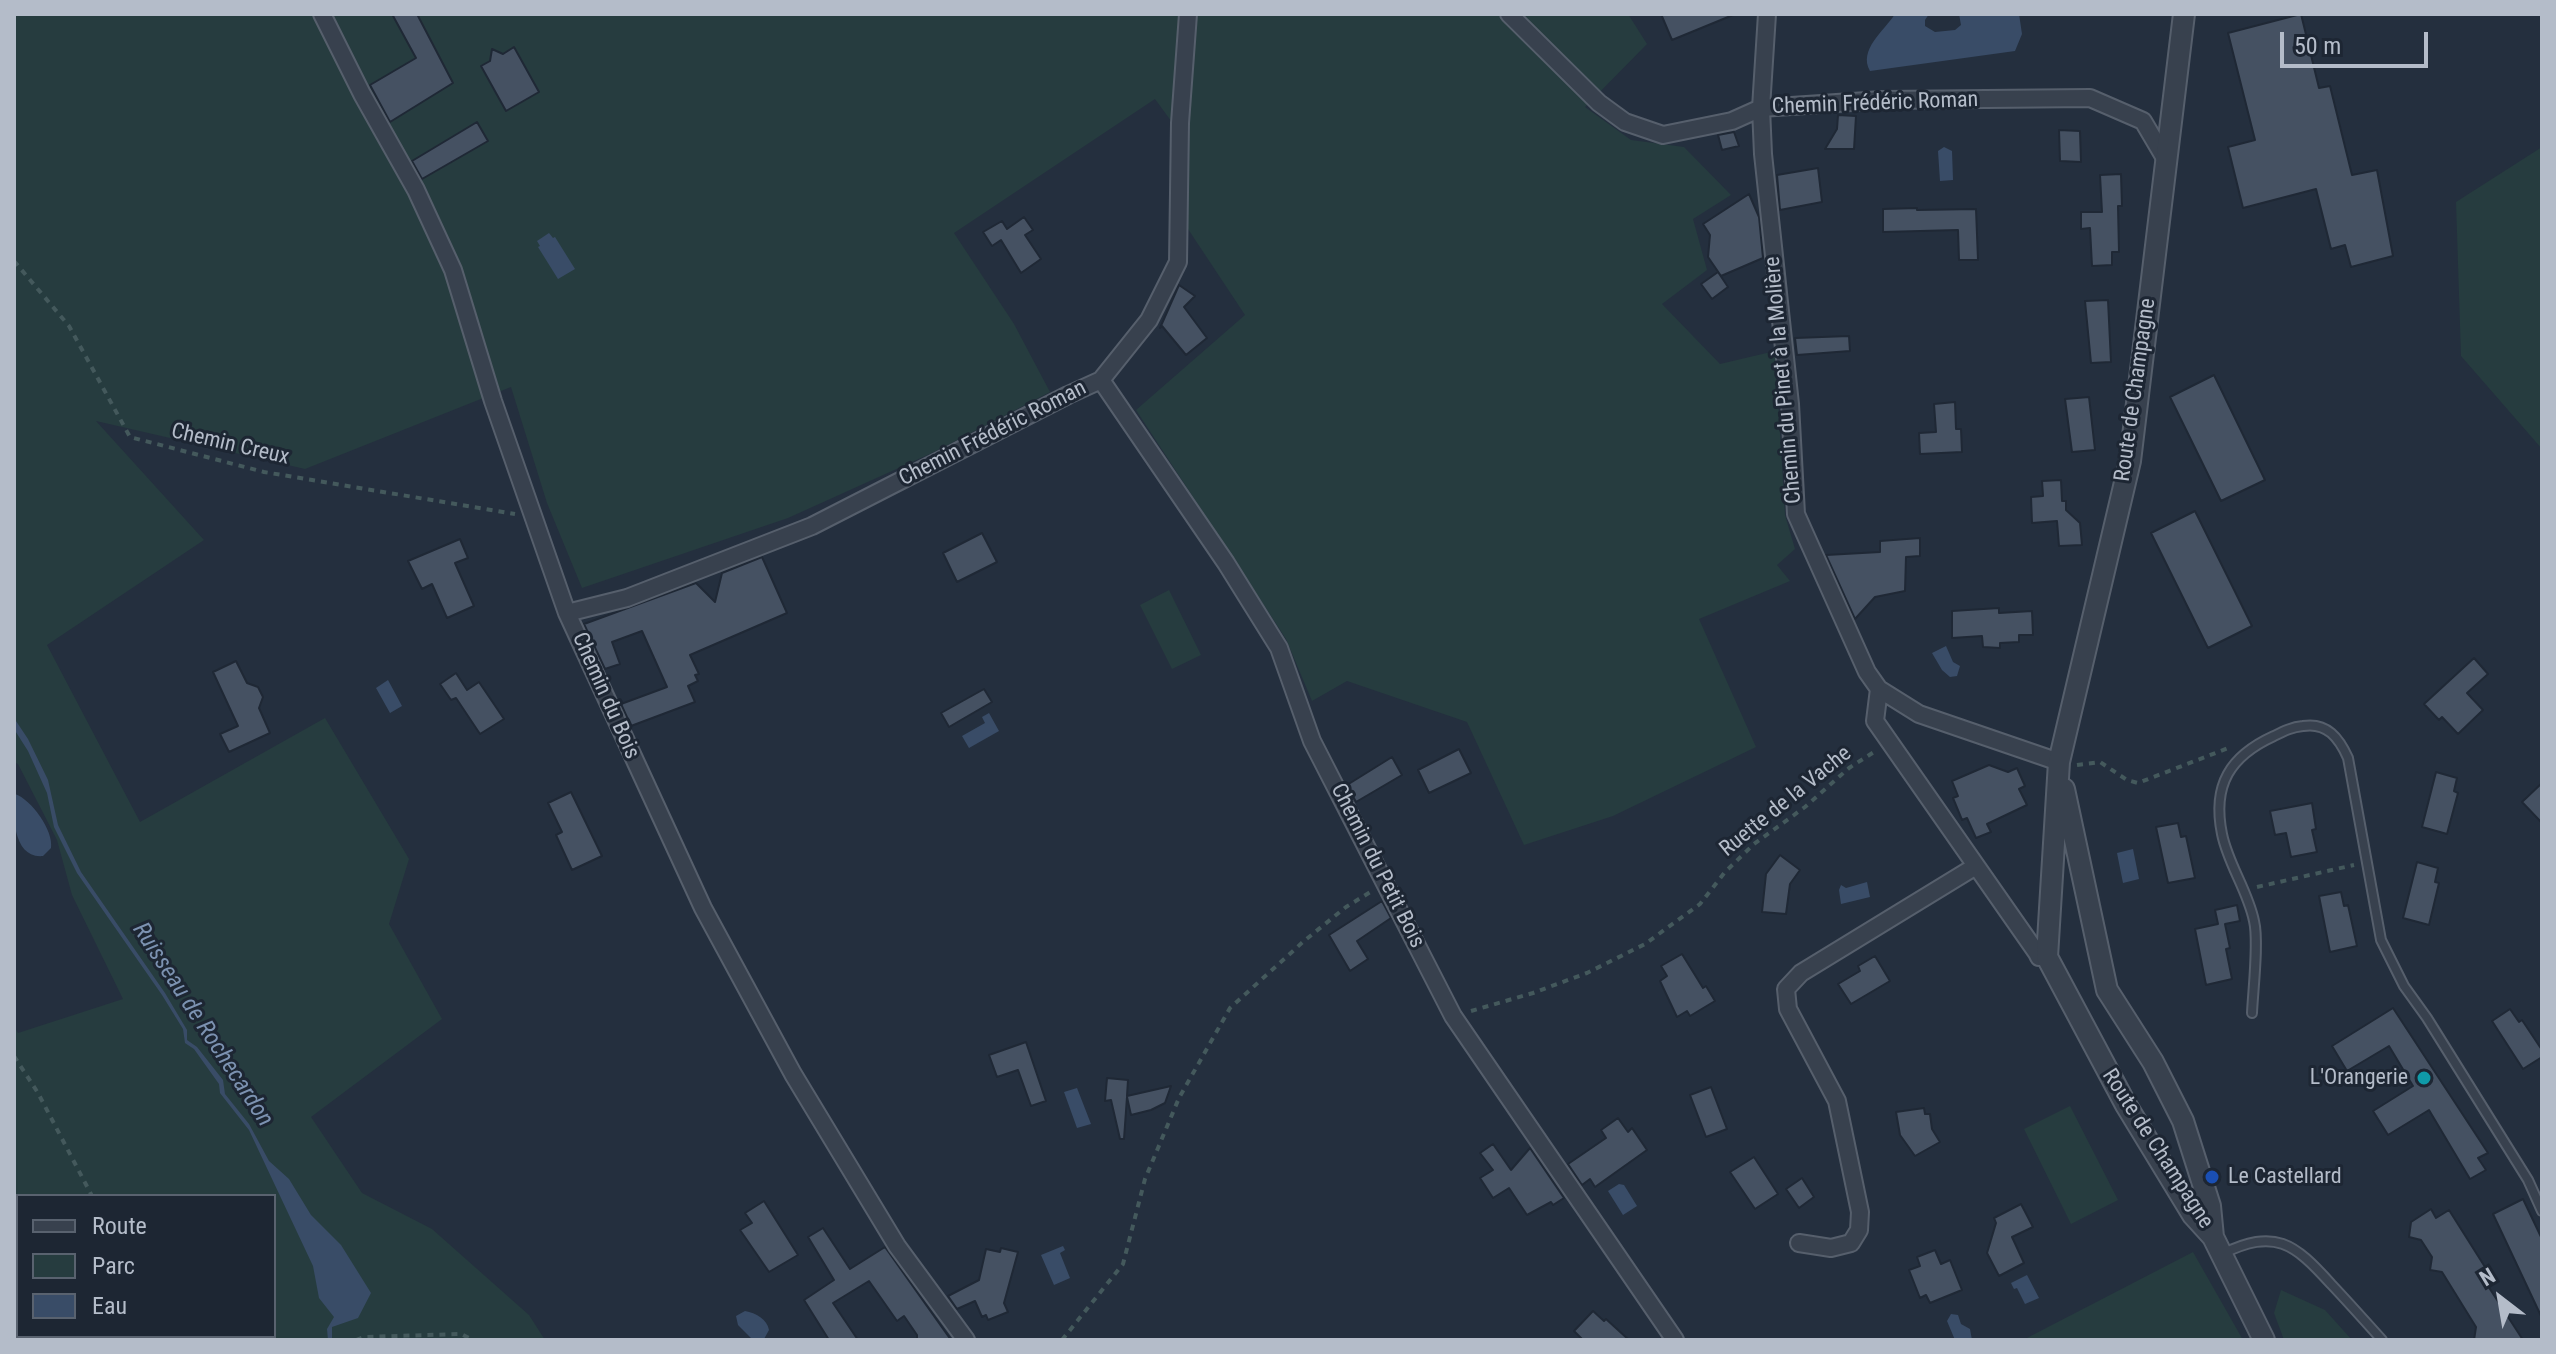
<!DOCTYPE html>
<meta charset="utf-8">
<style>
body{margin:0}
#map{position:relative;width:2556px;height:1354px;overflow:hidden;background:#242f3e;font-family:"Roboto Condensed",sans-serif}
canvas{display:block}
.frame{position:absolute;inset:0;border:16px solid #b4bcc9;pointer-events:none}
.legend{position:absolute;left:16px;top:1194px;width:260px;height:144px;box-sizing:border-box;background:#1d2633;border:2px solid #59626f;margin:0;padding:10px 14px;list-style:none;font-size:24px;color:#b4bcc9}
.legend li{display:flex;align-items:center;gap:16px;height:40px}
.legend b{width:40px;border:2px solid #59626f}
.north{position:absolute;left:2460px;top:1258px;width:80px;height:80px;-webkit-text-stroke:6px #1d2633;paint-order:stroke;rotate:329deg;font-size:22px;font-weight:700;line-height:32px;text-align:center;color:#b4bcc9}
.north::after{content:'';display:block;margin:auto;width:28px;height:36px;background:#b4bcc9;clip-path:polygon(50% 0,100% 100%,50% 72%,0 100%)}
.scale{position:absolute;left:2280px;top:32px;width:148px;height:36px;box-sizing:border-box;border:4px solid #b4bcc9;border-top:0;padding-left:10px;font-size:24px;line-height:28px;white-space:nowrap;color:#b4bcc9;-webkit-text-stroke:6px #1d2633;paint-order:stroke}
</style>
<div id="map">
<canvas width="2556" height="1354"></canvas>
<div class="frame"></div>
<ul class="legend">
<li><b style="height:10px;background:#38414e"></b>Route</li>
<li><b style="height:22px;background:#263c3f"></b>Parc</li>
<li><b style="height:22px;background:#394c67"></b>Eau</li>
</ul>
<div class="north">N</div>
<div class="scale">50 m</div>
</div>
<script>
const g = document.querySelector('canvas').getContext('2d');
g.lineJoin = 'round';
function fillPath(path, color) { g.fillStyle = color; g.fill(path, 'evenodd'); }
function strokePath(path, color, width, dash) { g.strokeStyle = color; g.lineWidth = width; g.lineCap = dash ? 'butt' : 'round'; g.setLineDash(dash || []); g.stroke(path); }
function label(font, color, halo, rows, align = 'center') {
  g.font = font + ' "Roboto Condensed",sans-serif'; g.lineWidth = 6; g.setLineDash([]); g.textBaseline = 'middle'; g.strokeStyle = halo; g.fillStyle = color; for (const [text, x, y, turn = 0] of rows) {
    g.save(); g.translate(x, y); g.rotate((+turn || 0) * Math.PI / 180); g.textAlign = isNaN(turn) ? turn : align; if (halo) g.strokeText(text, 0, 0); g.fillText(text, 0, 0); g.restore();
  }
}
const green = new Path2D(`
 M14 14H1628L1647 44 1585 107 1631 140 1684 147 1731 195 1693 219 1707 270 1662 304 1720 364 1775 351 1785 515 1795 549 1777 565 1790 581 1699 619 1756 747 1613 816 1524 845 1467 722 1347 681 1312 701 1286 639 1136 410 1245 315 1186 226 1185 140 1155 99 954 233 1014 324 1050 392 934 452 788 518 582 588 547 503 511 387 305 469 96 421 204 540 47 645 140 822 325 718 409 859 389 924 442 1019 311 1117 362 1193 432 1229 529 1315 545 1340H14V1026L18 1033 123 999 72 895 57 840 18 764 14 762ZM18 1196H274V1336H18Z
 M2542 147V449L2461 356 2456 202Z
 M1169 590 1201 655 1172 669 1140 605Z
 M2070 1106 2118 1200 2071 1224 2024 1129Z
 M2193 1252 2243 1340H2023Z
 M2281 1290 2325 1310 2352 1340H2284L2274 1313Z`);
const water = new Path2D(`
 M1895 14H1929L1925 20V26L1935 32 1955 30 1961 25 1959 14H2019L2022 34 2015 51 1870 71C1858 50 1884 31 1895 14Z
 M1944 147 1952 151 1953 180 1940 181 1938 151Z
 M549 233 553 238 555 237 575 269 558 279 538 247 540 246 537 241Z
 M1946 646 1953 662 1960 666 1957 676 1950 677 1942 670 1932 653Z
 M388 680 402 706 390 713 376 688Z
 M989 713 999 731 969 748 962 736 985 723 982 717Z
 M14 718 28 739 48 780 58 825 81 872 165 993 187 1030V1040L197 1047 223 1080 225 1094 249 1124 269 1161 289 1179 311 1215 341 1245 371 1293 358 1318 332 1327V1340H328L327 1329 334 1317 319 1298 313 1266 249 1130 220 1093 219 1084 194 1049 185 1043 183 1029 162 995 77 873 54 827 47 793 28 751 14 729Z
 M15 794C31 799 54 831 51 848L43 856C13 859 12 814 15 794Z
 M2133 849 2139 879 2123 883 2117 853Z
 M1867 882 1870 897 1841 904 1839 890 1841 885 1846 888Z
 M1077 1088 1091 1124 1077 1128 1064 1092Z
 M1619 1184 1624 1185 1637 1206 1623 1215 1608 1191Z
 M1063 1246 1065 1250 1060 1253 1070 1278 1054 1285 1041 1255Z
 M2027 1275 2039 1298 2025 1304 2017 1288 2014 1289 2011 1283Z
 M745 1311C756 1313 767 1319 769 1330L764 1339H752L738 1325 736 1316Z
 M1951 1314 1958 1315 1961 1324 1970 1329 1972 1340H1955L1947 1321Z`);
const building = new Path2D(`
 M392 14H417L453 83 390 122 370 85 416 58Z
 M1661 14H1732L1733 15 1672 40Z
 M2301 14 2319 88 2330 86 2352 175 2377 170 2393 256 2351 267 2345 245 2331 249 2316 189 2243 208 2228 147 2255 140 2228 33Z
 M514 47 539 92 506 111 481 66 490 61 492 49 503 54Z
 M1838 115 1856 116 1854 149H1825L1837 129Z
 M477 122 488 141 422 179 412 161Z
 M2059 130 2080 131 2081 162 2060 161Z
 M1734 132 1739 146 1722 150 1718 135Z
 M1818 168 1822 202 1780 210 1777 175Z
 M2121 174 2122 206H2118L2119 252H2112V265L2092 266 2090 228 2081 229V212H2102L2100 175Z
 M1749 194 1759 217 1763 258 1721 276 1708 257 1710 235 1703 224Z
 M1917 208V210L1976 209 1978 260H1959L1958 230 1883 232V209Z
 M1024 217 1033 230 1025 235 1041 259 1021 273 1001 240 992 246 983 232 1002 221 1007 229Z
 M1718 272 1728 287 1712 299 1701 284Z
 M1179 285 1195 296 1184 307 1207 338 1186 355 1162 326 1160 328Z
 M2108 300 2111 362 2091 363 2085 301Z
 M1849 336 1850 351 1797 355 1795 338Z
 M2214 375 2265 480 2221 501 2170 397Z
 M2089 397 2095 450 2072 452 2065 399Z
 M1955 402 1956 429H1961L1962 452 1920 454 1919 433 1936 432 1934 404Z
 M2061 480 2062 501H2066V510L2080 523 2082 545 2059 546 2057 521 2032 523 2031 497 2043 496 2042 481Z
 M2195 511 2252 626 2208 648 2151 533Z
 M982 533 997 562 957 582 943 553Z
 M1920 538V556L1906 557 1905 591 1875 597 1855 619 1826 555 1880 552V541Z
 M460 539 468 558 455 563 474 606 447 618 432 584 422 589 408 561Z
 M762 557 787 613 690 655 699 674 695 675 698 681 688 686 695 702 631 726 621 704 667 687 642 631 612 642 620 664 605 669 584 624 696 583 715 602 722 573Z
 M1999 608V613L2032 611 2033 635H2019V642L2000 643V648L1983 647 1982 636 1952 638V611Z
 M2474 658 2488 674 2467 693 2483 710 2458 734 2442 717 2439 720 2424 704Z
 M236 661 247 683 258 687 263 697 259 708 270 733 229 752 220 734 238 726 213 672Z
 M456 673 467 690 479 682 504 719 480 734 456 698 451 700 440 684Z
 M984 689 992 702 949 727 941 713Z
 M1459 749 1471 773 1429 793 1418 770Z
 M1392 757 1402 775 1356 802 1347 785Z
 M1989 765 2008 772 2017 768 2025 786 2019 789 2027 805 1987 824 1991 832 1976 838 1967 818 1962 820 1953 798 1958 796 1952 781Z
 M2436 772 2457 778 2454 791 2458 793 2447 834 2422 827Z
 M2542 783V823L2522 802Z
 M571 792 602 856 572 870 556 835 562 832 548 803Z
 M2312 803 2316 829 2312 830 2317 852 2291 857 2286 833 2275 835 2270 811Z
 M2178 823 2181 837 2186 836 2195 878 2168 883 2156 827Z
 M1780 855 1800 870 1790 884 1786 914 1762 912 1766 874Z
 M2417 862 2438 868 2435 882 2439 883 2429 925 2403 918Z
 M2341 892 2344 906 2348 905 2357 946 2330 952 2319 896Z
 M1382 901 1391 918 1357 941 1368 959 1350 971 1329 935Z
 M2237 905 2240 921 2225 924 2230 948 2226 949 2232 979 2206 985 2195 929 2218 924 2215 910Z
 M1682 954 1703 988 1706 986 1715 1001 1690 1016 1687 1011 1677 1017 1660 981 1667 976 1661 966Z
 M1875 956 1890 981 1851 1004 1838 984 1860 971 1858 966Z
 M2393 1008 2488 1153 2478 1158 2486 1170 2470 1179 2429 1110 2388 1135 2373 1111 2413 1086 2389 1046 2347 1071 2332 1046Z
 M2510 1009 2519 1022 2522 1020 2542 1050V1057L2523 1069 2492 1021Z
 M1026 1042 1046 1101 1031 1106 1018 1070 997 1077 989 1055Z
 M1107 1078 1128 1080 1127 1096 1171 1086 1165 1103 1151 1110 1131 1115 1127 1097 1124 1139H1120L1111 1100 1105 1101Z
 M1711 1087 1727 1129 1706 1137 1690 1095Z
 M1924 1108 1925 1114H1930L1932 1129 1940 1142 1915 1156 1900 1135 1896 1112Z
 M1618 1118 1628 1132 1632 1128 1647 1150 1595 1187 1590 1179 1582 1185 1568 1164 1606 1138 1601 1130Z
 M1493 1144 1511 1170 1530 1148 1564 1198 1553 1205 1551 1202 1527 1215 1509 1188 1493 1198 1480 1178 1493 1170 1480 1153Z
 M1754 1157 1778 1194 1755 1209 1730 1172Z
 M1802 1178 1814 1197 1799 1208 1786 1189Z
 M2523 1199 2542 1239V1318L2493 1214Z
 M764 1201 798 1255 769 1272 740 1230 752 1223 745 1213Z
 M2021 1204 2033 1227 2012 1237 2024 1263 1999 1276 1987 1253 1996 1223 1994 1218Z
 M2431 1209 2436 1218 2449 1210 2485 1267 2482 1269 2491 1284 2488 1286 2523 1340H2474L2476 1327 2442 1272 2430 1270 2432 1257 2421 1240 2409 1237 2411 1222Z
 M823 1228 850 1269 885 1247 951 1340H917V1335L904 1316 897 1321 869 1281 833 1303 858 1340H829L804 1300 834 1280 808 1237Z
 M1001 1248 1018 1252 1004 1303 1008 1312 988 1320 986 1315 982 1317 975 1301 957 1309 948 1296 979 1280 986 1249 1000 1252Z
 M1935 1250 1941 1264 1950 1260 1962 1290 1930 1303 1926 1295 1920 1298 1909 1270 1920 1266 1917 1257Z
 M1593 1311 1604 1321 1606 1319 1629 1340H1583L1574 1331Z`);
const path = new Path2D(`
 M14 261 69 326 130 437 264 472 515 514
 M2077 765 2100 762 2127 780 2138 783 2231 747
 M2257 887 2354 865
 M1471 1011 1533 993 1587 973 1645 944 1700 904 1725 872 1754 844 1805 807 1849 768 1877 750
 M14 1056 38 1093 92 1196
 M167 1336 169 1340
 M356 1340 364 1337 461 1334 473 1340
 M1062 1340 1123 1264 1145 1179 1179 1098 1230 1008 1304 941 1346 907 1372 891`);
const service = new Path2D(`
 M2252 1013C2253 990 2259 941 2254 921 2248 891 2228 864 2222 834 2212 785 2230 756 2274 736 2284 731 2292 727 2303 726 2327 722 2339 738 2348 758L2381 940 2404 986 2427 1018 2528 1180 2542 1211
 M2222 1254C2275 1228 2294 1243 2331 1284 2348 1302 2365 1321 2382 1340`);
const minor = new Path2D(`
 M322 14 362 94 416 190 453 270 493 401 567 613 703 908 793 1074 897 1246 966 1340
 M1509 14 1599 103 1625 122 1663 135 1732 121 1761 108 1882 100 2090 98 2143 121 2166 160
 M1767 14 1761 108 1763 154 1790 404 1796 514 1867 672 1879 689 1919 714 2059 762
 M1101 380 1226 563 1279 648 1312 741 1453 1016 1675 1340
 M567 613 627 598 812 526 1068 395 1101 380 1149 320 1178 262 1180 123 1188 14
 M1879 689 1875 721 2037 953 2039 957H2047
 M1799 1243 1831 1248 1851 1243 1859 1230 1860 1212 1837 1101 1788 1009 1786 989 1801 973 1976 866`);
const tertiary = new Path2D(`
 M2184 14 2130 461 2059 762 2047 957 2126 1105 2193 1215 2213 1237 2264 1340
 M2064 789 2107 990 2153 1062 2183 1121 2210 1206 2213 1237`);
const markers = [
 [2424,1078,8,"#0f9aa8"],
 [2212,1177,8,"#1a4fb4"]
];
const streetNames = [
 ["Chemin Frédéric Roman",1875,104,-2],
 ["Chemin du Pinet à la Molière",1784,380,-95],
 ["Route de Champagne",2136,390,-82],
 ["Chemin Frédéric Roman",993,434,-27],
 ["Chemin Creux",230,445,13],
 ["Chemin du Bois",605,696,66],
 ["Ruette de la Vache",1786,802,-39],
 ["Chemin du Petit Bois",1377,866,63],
 ["Route de Champagne",2157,1149,57]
];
const poiNames = [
 ["L'Orangerie",2408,1078],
 ["Le Castellard",2228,1177,"left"]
];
const waterNames = [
 ["Ruisseau de Rochecardon",202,1025,57]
];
fillPath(green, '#263c3f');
fillPath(water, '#394c67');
fillPath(building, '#455162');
strokePath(building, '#1f2835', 2);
strokePath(service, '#565f6c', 12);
strokePath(minor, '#565f6c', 20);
strokePath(tertiary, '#565f6c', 24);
strokePath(path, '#44595c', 4, [6, 6]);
strokePath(service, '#38414e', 8);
strokePath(minor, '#38414e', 16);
strokePath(tertiary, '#38414e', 20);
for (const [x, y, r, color] of markers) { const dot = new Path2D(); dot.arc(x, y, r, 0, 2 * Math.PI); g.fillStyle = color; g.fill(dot); strokePath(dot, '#1d2633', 3); }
label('22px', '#b4bcc9', '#1d2633', streetNames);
label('22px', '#b4bcc9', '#1d2633', poiNames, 'right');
label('italic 24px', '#7c92b1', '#1d2633', waterNames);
</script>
